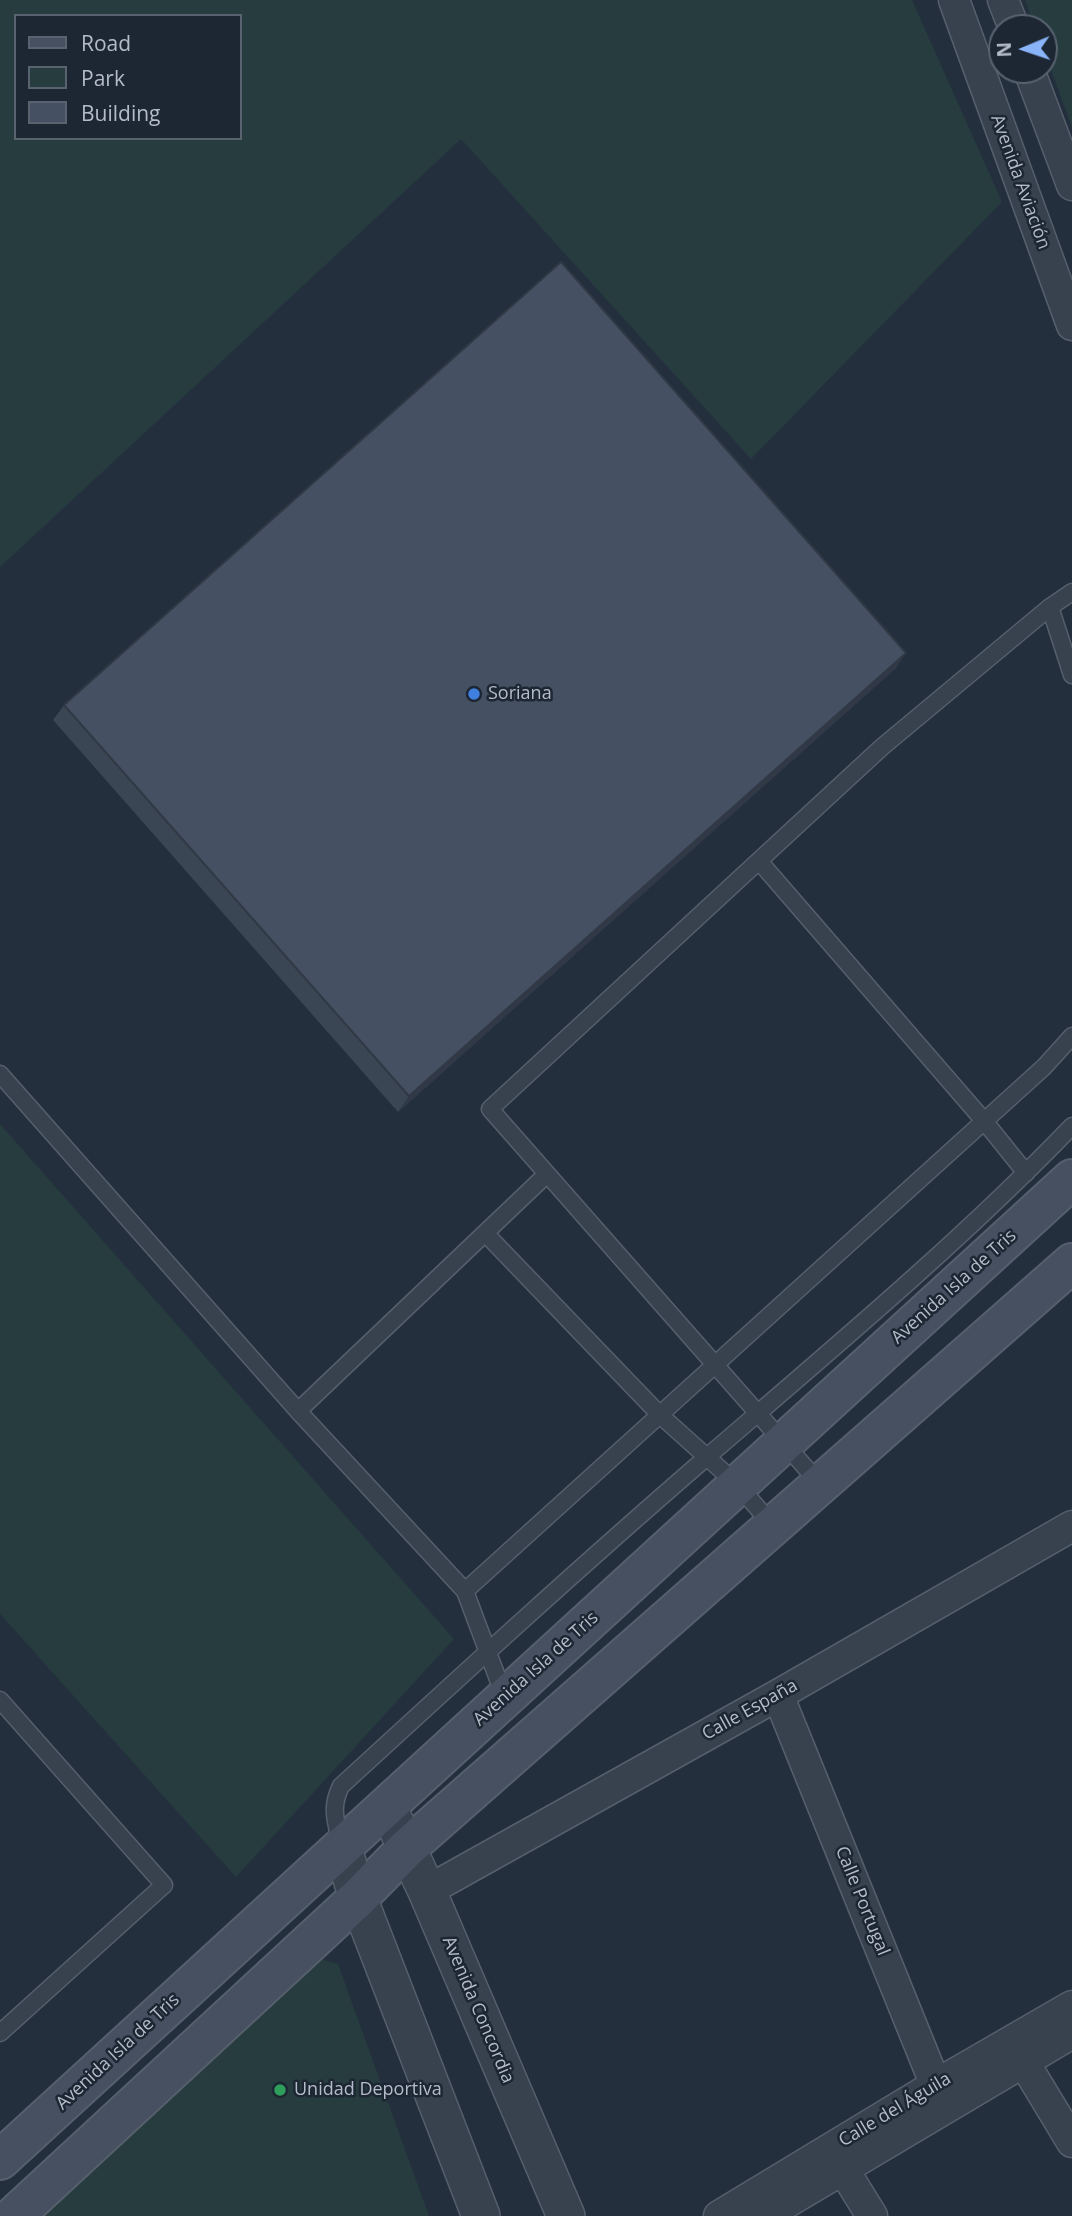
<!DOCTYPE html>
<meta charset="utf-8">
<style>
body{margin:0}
#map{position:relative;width:1072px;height:2216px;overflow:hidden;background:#242f3e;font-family:"Open Sans",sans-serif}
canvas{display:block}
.legend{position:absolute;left:14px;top:14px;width:228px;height:126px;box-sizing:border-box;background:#1d2633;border:2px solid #59626f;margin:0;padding:9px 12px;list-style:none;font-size:21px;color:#b4bcc9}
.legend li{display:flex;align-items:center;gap:14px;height:35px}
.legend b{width:35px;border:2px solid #59626f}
.north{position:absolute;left:988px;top:14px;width:70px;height:70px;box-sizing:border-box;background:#1d2633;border:2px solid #59626f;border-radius:50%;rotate:268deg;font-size:19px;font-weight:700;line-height:28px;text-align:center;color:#b4bcc9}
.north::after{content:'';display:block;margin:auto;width:24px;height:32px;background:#8ab4f8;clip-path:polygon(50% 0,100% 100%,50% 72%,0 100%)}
</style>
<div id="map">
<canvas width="1072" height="2216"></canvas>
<ul class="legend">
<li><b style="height:9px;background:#465061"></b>Road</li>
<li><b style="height:19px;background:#263c3f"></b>Park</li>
<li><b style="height:19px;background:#455162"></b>Building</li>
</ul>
<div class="north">N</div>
</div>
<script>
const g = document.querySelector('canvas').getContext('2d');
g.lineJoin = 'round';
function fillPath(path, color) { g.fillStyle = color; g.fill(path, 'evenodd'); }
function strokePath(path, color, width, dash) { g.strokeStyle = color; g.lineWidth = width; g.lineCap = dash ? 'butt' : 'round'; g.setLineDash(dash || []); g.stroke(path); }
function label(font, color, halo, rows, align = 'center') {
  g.font = font + ' "Open Sans",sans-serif'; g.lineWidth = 5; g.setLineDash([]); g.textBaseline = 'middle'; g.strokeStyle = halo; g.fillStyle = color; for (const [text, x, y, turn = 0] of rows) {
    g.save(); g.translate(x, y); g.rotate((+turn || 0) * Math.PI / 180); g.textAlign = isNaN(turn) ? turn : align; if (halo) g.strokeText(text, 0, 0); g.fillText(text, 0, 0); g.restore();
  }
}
const green = new Path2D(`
 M0 0H912L1002 202 751 459 461 139 0 567ZM16 16H240V138H16Z
 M1025 0H1072V127L1044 51V28H1035Z
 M0 1124 454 1639 236 1877 0 1614Z
 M317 1958 338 1964 429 2216H39Z`);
const service = new Path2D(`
 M1050 607 1072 675
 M759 861 985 1122 1026 1173
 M0 1074 298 1411 465 1591 505 1698
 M485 1233 660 1415 738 1485 773 1526
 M298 1411 547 1174
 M820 1484 490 1109 882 747 1050 607 1072 592
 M465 1591 1044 1067 1072 1036
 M0 1700 164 1885 0 2033
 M341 1844C336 1821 330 1808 341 1786 462 1675 583 1564 707 1457 831 1350 958 1244 1072 1126`);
const minor = new Path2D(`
 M954 0 1072 325
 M1003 0 1014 28
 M1029 70 1072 185
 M778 1695 945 2108
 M427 1891 778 1695 1072 1526
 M1014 2046 1072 2142
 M843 2169 872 2216
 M719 2216 937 2084 1072 2006
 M764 2216 1072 2033`);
const tertiary = new Path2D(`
 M387 1806 427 1891 566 2216
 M342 1846 358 1898 481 2216`);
const secondary = new Path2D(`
 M0 2160 1072 1179
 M14 2216 358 1898 407 1848 1072 1263`);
const wall = new Path2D(`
 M896 668 398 1112 53 720 64 705Z`);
const shadedWall = new Path2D(`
 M906 653 896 668 398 1112 409 1096Z`);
const building = new Path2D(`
 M561 262 906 653 409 1096 64 705Z`);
const markers = [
 [474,694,7,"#3f7fe0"],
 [280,2090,7,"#2e9e5b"]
];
const streetNames = [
 ["Avenida Aviación",1020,182,70],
 ["Avenida Isla de Tris",954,1287,-42],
 ["Avenida Isla de Tris",536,1669,-42],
 ["Calle España",750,1710,-29],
 ["Calle Portugal",862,1901,68],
 ["Avenida Concordia",478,2010,67],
 ["Avenida Isla de Tris",118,2052,-43],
 ["Calle del Águila",895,2110,-31]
];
const poiNames = [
 ["Soriana",488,694],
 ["Unidad Deportiva",294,2090]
];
fillPath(green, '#263c3f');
strokePath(service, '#565f6c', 19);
strokePath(minor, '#565f6c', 33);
strokePath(tertiary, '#565f6c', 40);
strokePath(secondary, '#565f6c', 42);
strokePath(service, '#38414e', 16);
strokePath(minor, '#38414e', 30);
strokePath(tertiary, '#38414e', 37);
strokePath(secondary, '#465061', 38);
fillPath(wall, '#3b4654');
fillPath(shadedWall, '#303945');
fillPath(building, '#455162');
strokePath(building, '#303945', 2);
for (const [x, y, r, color] of markers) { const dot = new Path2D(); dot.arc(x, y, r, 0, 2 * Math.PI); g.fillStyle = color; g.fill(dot); strokePath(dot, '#1d2633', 2.5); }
label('18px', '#b4bcc9', '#1d2633', streetNames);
label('18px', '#b4bcc9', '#1d2633', poiNames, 'left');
</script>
